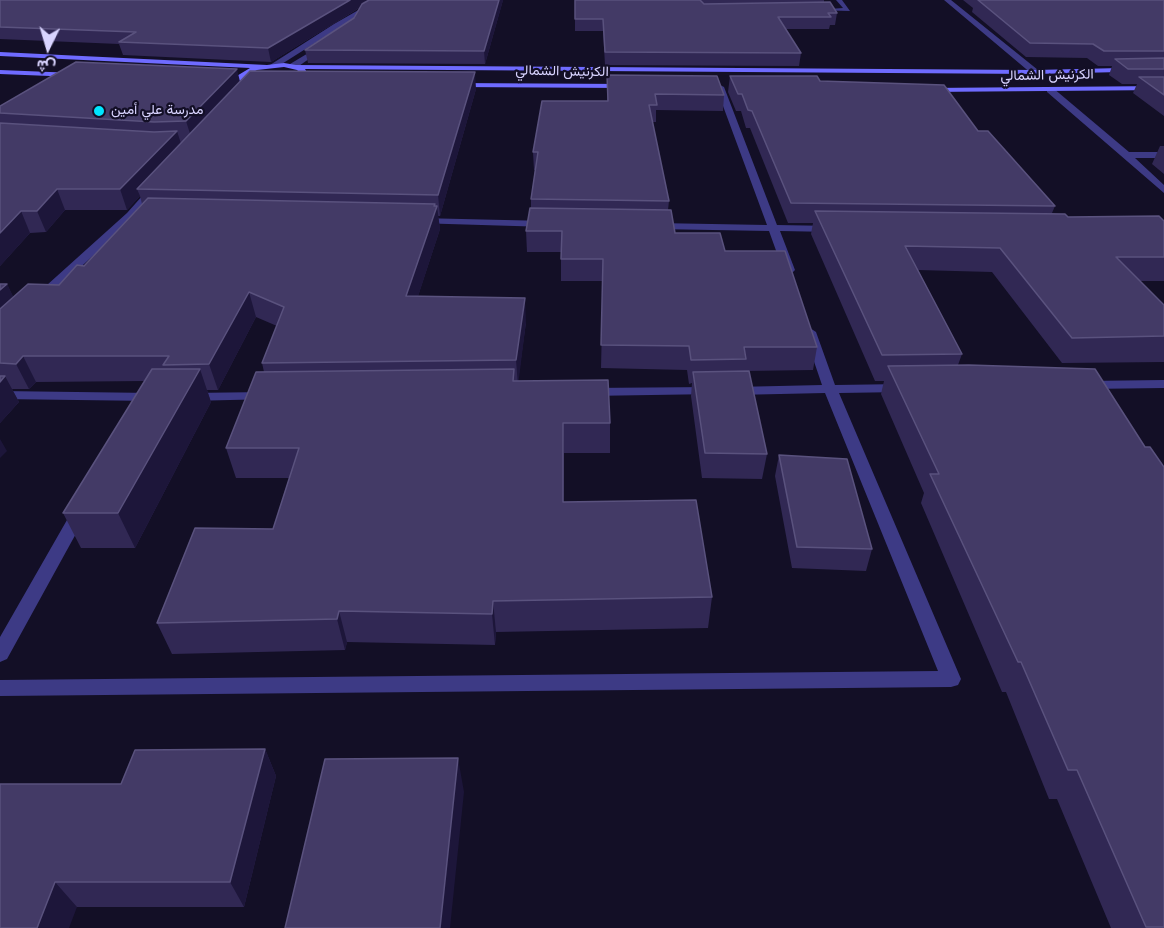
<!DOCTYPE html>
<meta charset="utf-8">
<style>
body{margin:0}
#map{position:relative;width:1164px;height:928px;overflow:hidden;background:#130f26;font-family:Jost,Vazirmatn,sans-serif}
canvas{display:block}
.north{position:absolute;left:18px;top:18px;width:60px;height:60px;-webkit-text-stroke:4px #130f26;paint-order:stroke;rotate:185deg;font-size:16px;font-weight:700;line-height:24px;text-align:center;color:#d9d4ff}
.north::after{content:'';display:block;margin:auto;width:21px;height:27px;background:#d9d4ff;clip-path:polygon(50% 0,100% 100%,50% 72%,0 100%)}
</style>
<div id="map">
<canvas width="1164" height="928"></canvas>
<div class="north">ش</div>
</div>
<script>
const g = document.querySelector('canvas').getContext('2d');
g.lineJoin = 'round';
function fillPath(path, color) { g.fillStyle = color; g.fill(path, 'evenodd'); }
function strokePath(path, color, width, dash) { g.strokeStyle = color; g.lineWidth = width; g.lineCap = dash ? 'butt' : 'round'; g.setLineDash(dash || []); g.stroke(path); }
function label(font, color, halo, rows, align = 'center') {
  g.font = font + ' Jost,Vazirmatn,sans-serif'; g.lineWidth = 4.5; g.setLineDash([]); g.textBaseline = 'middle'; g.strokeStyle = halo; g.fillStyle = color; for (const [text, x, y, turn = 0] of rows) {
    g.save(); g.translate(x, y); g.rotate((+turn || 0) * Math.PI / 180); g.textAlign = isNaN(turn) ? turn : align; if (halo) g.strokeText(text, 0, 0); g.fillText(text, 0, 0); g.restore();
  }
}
const minor = new Path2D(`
 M376 0H383L277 67 270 65 334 24Z
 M836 0H842L850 11 814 10 843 8Z
 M944 0H951L1038 70V74H1032Z
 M320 46 326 47 296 68H290V64Z
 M720 85 724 87 777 225 833 226 838 229 833 232 780 231 795 270 793 272 789 273 783 270 769 231 656 229 651 226 656 223 767 225 716 87Z
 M1047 88H1053L1129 152H1164V158H1135L1164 185V193L1047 92Z
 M152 185 160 187 135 217 45 300H37V294L127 213Z
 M419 218 548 221 553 224 548 227 415 223V219Z
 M810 328 816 332 835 385 903 384 910 388 903 392 839 393 961 679 958 685 951 687 0 696V680L938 671 825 393 735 395 728 391 735 387 822 385 804 332Z
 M1164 380V388L1086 389 1079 385 1086 381Z
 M711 387 716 388 718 391 716 394 588 396 581 392 588 388Z
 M0 391 153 393 160 397 153 401 0 399Z
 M267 392 272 393 274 396 272 399 189 401 182 397 189 393Z
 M81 504 87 506 89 510 7 659 0 662V637L75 506Z`);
const secondary = new Path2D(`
 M0 52 267 65 284 63 296 65 1035 70 1164 67V71L1035 74 305 69 308 74C291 90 252 95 235 77L250 68 0 56ZM284 67 297 70 300 73C285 83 259 89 244 77L257 70Z
 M0 70 75 73 79 75 75 77 0 74Z
 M454 83 625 84 629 86 625 88 457 87H454Z
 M1164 86V90L928 92 924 90 928 88Z`);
const wall = new Path2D(`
 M0 0H503L485 64 308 63 305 50 354 18 361 7 271 62 123 55 119 44 0 39Z
 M575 0H824V2L837 13 835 25H830L829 29H786L801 53 799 66 605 65 603 31H575Z
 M963 0H1164V116L1133 93 1137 84H1122L1109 75 1112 66H1098L1087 58 1026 57 972 12 973 8Z
 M607 75 724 95 723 111 656 110V122H652L669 201 668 210 675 233 725 251 817 347 813 370 745 371 767 454 762 479 702 478 691 396 692 383 689 384 687 370 601 368 603 281H561V252H527L526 231 531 208V199L535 170H534L533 152 607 101Z
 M730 76 820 81 978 131 1055 206 1052 213 1068 217 1164 221V281H1140L1164 305V362L1062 363 992 272 918 270 962 354 958 365 1145 447 1164 467V928H1111L1057 799H1049L1006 692H1002L921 503 924 493 881 394 884 381H875L811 234 813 223H788L750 128H746L741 111H736L728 92Z
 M240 81 476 89 440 216H438L440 229 418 296 526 322 518 381 610 423V453H564L563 502 712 597 708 628 496 632 495 645 347 642 345 650 172 654 157 623 273 529 289 478H236L226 448 264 372 262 363 277 326 256 317 218 390H207L211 402 135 548H81L63 513 145 381 36 382 29 389H12L19 402 0 423V284H7L13 297 59 285 84 266 142 204 140 196 127 210H65L46 232 30 233 0 266V106Z
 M1160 146H1164V174L1152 164Z
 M779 455 872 549 866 571 792 568 775 476Z
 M265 749 276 776 244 907H77L0 928 121 784Z`);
const shadedWall = new Path2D(`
 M350 0H372L271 62 268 48Z
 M499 0H503L485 64 484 51Z
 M237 69 241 86 192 140 186 121Z
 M475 72 476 89 440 216 438 195Z
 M177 131 183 150 137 189 140 196 127 210 120 189Z
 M57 189 65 210 46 232 37 211Z
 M435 204 436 211 437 206 440 229 410 321 406 296Z
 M21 211 30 233 0 266V233Z
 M7 284 19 308 0 325V290Z
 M249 292 256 317 218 390 209 364Z
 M525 298 526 322 518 386 516 360Z
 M23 356 36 382 29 389 16 364Z
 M200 369 211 402 135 548 118 513Z
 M5 376 19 402 0 423V382Z
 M563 423 564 453 563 533Z
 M0 439 7 451 0 458Z
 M493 601 496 632 495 645 492 614Z
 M339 611 347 642 345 650 337 619Z
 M265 749 276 776 244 907 230 882Z
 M458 758 464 792 450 928H440Z
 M55 882 77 907 69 928H37Z`);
const building = new Path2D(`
 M0 0H350L268 48 119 42 136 32 0 27Z
 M369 0H499L484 51 305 50 354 18 362 4Z
 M575 0H700L704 4 830 2 837 13H828L831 17H778L801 53 605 52 603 19H575Z
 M978 0H1164V51H1104L1093 44 1030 43Z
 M1164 58V69H1128L1115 59Z
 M76 62 237 69 186 121 154 122 0 113V106Z
 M250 71 475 72 438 195 137 189Z
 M607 75 717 76 724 95 655 94 657 105H649L669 201 531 199 538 152H533L542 101H608Z
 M730 76H817L820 81 944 85 978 131H988L1055 206 791 203 752 111 748 110 742 94H738Z
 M1139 77H1164V95Z
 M0 123 154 132 177 131 120 189H57L37 211H21L0 233Z
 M148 198 435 204 434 206H437L406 296 525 298 516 360 262 363 284 307 249 292 209 364 163 365 169 356H23L16 364 0 363V309L28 284 59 285 77 265 84 266Z
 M530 208 671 210 675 233H720L725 251H785L817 347H744L746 359 691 360 689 346 601 345 603 259H561L562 231H526Z
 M815 211 1065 214 1068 217 1159 216 1164 221V257H1116L1164 305V336L1072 338 1000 248 905 246 962 354 882 355Z
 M0 284H7L0 290Z
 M969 365 1095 369 1145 447H1150L1164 467V927H1146L1077 770H1068L1021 662H1018L930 474H939L888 366Z
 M152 369H200L118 513H63Z
 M514 369 513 381 608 380 610 423H563V502L696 500 712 597 493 601 492 614 339 611 337 619 157 623 195 528 273 529 299 448H226L256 372Z
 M749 371 767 454 705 453 693 372Z
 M0 376H5L0 382Z
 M779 455 847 459 872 549 797 547Z
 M265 749 230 882H55L37 928H0V784H121L135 750Z
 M458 758 440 928H285L325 759Z`);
const markers = [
 [99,111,6,"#00e5ff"]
];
const farStreetnames = [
 ["الكرنيش الشمالي",562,72,1],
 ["الكرنيش الشمالي",1047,76,-1]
];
const farPoinames = [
 ["مدرسة علي أمين",111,111]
];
fillPath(minor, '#3d3a85');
fillPath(secondary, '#6f6bff');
fillPath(wall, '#312854');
fillPath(shadedWall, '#1d163a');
fillPath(building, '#433a66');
strokePath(building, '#5a527e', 1.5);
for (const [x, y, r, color] of markers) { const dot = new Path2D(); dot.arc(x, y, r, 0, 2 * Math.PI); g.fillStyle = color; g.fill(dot); strokePath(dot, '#130f26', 2); }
label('14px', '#d9d4ff', '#130f26', farStreetnames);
label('14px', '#d9d4ff', '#130f26', farPoinames, 'left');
</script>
